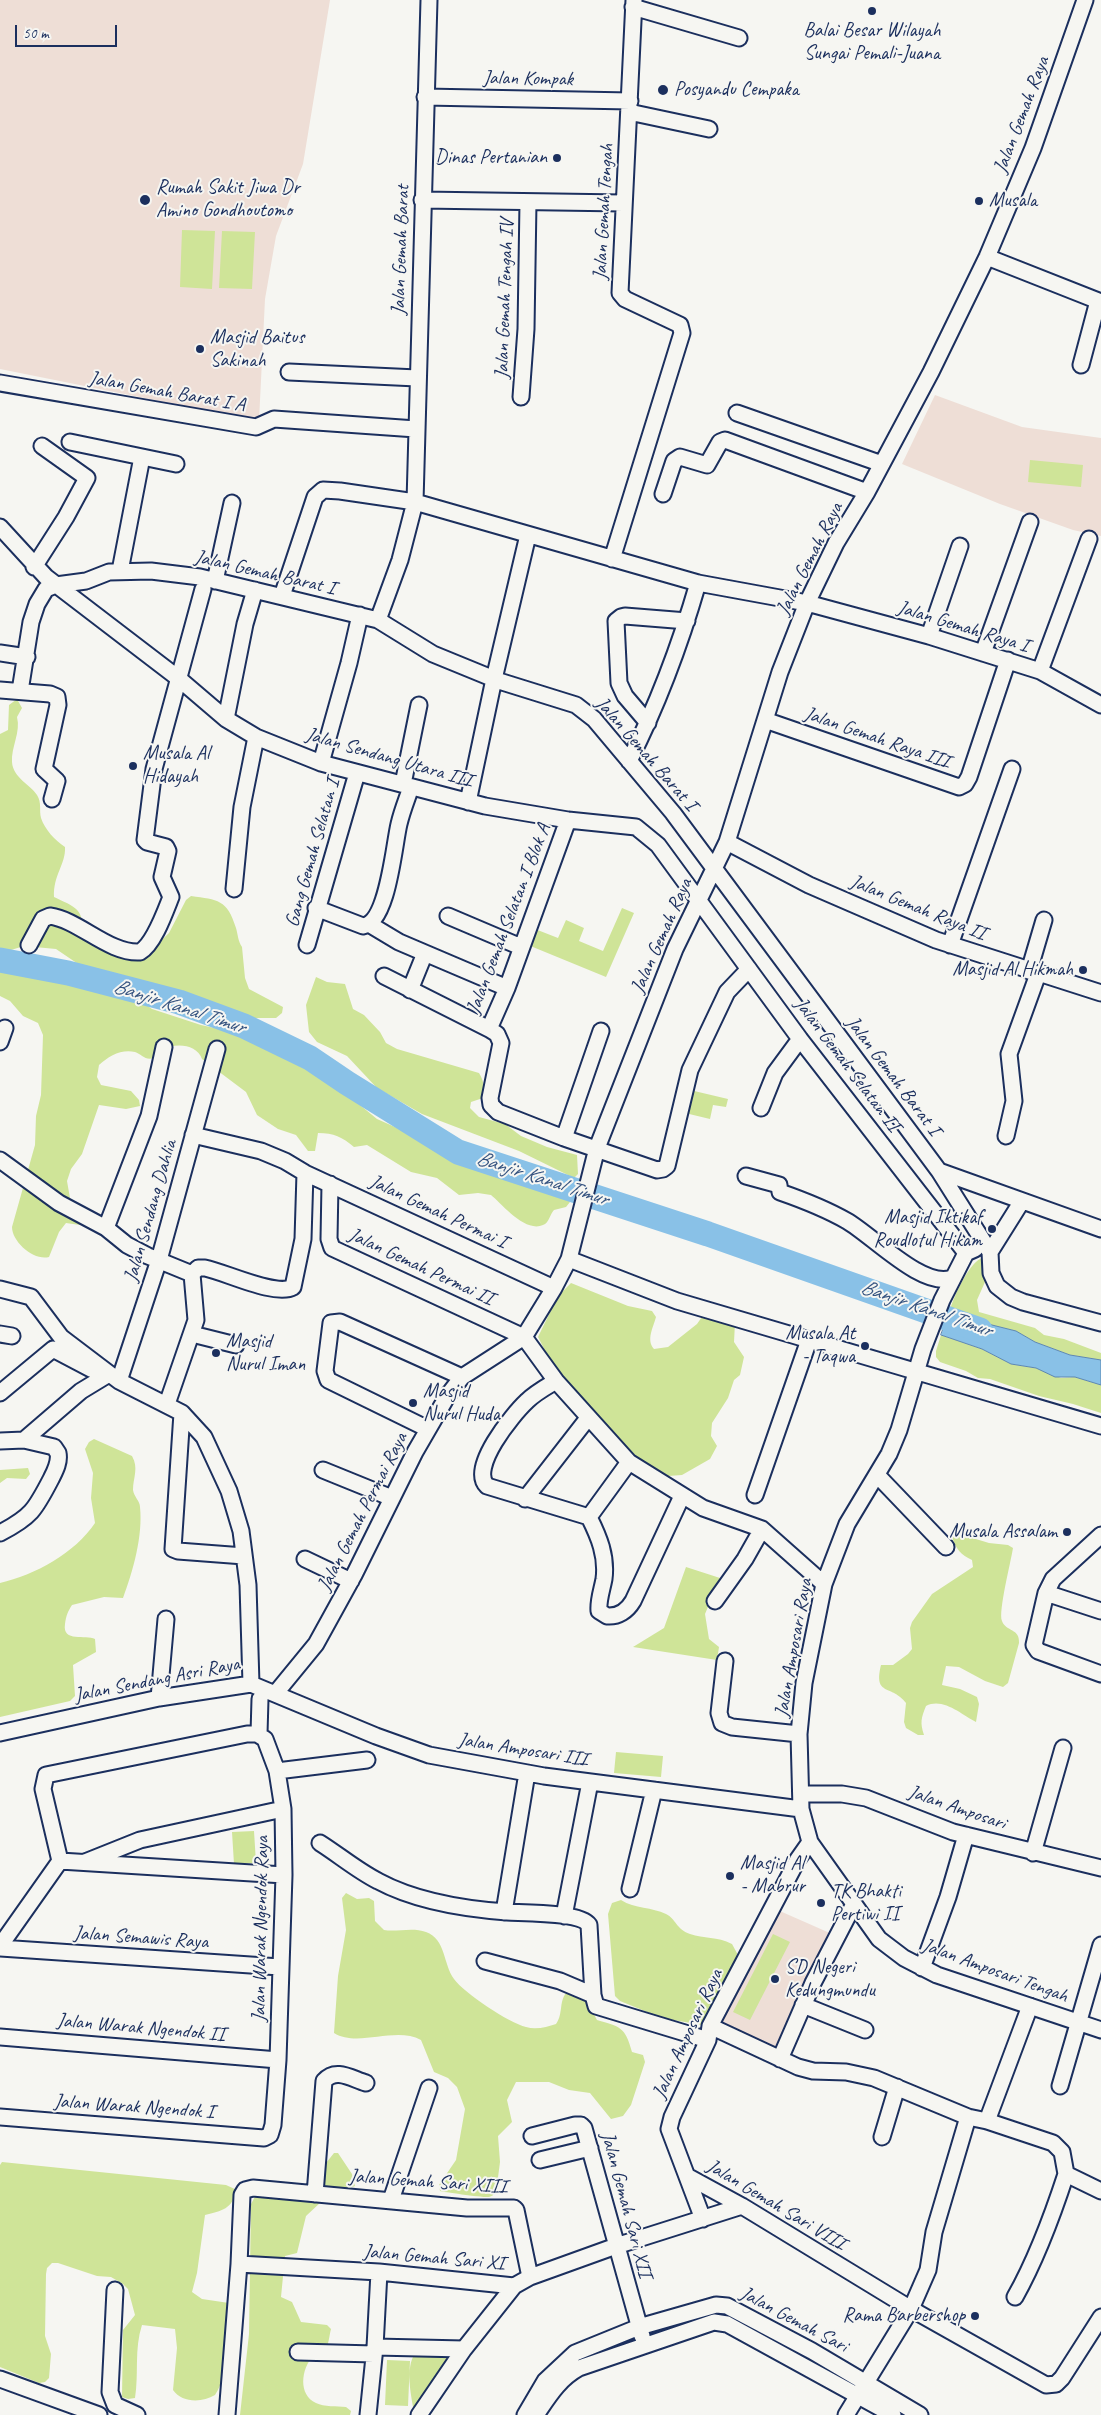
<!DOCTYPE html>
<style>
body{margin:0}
#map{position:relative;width:1101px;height:2415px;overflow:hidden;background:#f6f6f2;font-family:Caveat,sans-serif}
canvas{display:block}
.scale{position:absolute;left:15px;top:25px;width:102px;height:22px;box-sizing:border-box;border:2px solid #1b2f5e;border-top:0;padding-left:6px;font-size:15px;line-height:18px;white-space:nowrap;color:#1b2f5e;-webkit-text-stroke:4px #f6f6f2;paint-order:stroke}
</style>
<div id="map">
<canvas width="1101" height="2415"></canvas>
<div class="scale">50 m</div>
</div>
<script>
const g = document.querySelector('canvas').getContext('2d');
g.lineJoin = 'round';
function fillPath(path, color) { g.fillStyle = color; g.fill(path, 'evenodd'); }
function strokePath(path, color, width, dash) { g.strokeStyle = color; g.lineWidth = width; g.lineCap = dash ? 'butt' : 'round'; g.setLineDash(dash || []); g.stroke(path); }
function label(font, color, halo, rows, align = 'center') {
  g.font = font + ' Caveat,sans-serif'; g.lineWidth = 4; g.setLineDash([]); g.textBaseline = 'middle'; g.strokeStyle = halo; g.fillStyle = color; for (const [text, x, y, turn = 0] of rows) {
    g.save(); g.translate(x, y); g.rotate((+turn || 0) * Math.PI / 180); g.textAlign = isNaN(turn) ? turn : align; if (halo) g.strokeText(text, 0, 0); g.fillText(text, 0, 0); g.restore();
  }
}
const built = new Path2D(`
 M0 0H330L303 164 276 236 265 299 259 421 0 369Z
 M935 395 1022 427 1101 438V536L1073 530 1000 504 902 464Z
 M773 1908 832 1934 777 2053 716 2024Z`);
const green = new Path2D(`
 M182 230 215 231 212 289 180 287Z
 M222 231 255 232 252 289 219 288Z
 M1030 460 1083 465 1081 487 1028 482Z
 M17 699 22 708 17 717C21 732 11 747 12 762 13 778 30 784 37 795 42 803 39 810 41 818 45 830 55 840 65 847 66 864 53 875 54 897 75 907 83 908 83 932L145 956 169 933 186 900 191 896C218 900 227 899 236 928 238 935 238 941 242 947L245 978 249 989 283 1007 282 1013 276 1018H238L178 996 84 968 56 949 24 946 11 950 0 949V734L8 730 9 705Z
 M622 908 634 913 606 977 528 945 535 929 558 938 566 920 584 928 579 941 603 951Z
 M0 968 58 978 142 1002 152 1009 201 1025 242 1034 327 1078 377 1119 395 1127 452 1159 508 1176 525 1186 567 1197 570 1202 566 1207 554 1210C550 1214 549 1223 543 1225 525 1233 502 1204 491 1195L478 1193 459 1195 437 1178 411 1172 367 1145 354 1147C342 1137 334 1133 318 1133L315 1151H308L296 1135 278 1129 257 1115 246 1092 202 1059C197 1044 175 1042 162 1050 159 1052 156 1057 153 1058 146 1061 141 1054 135 1052 121 1049 109 1056 99 1065L97 1077 101 1085 131 1091 139 1100 140 1106 126 1109 99 1105 82 1154 71 1169 67 1181 71 1204 85 1222 80 1225 66 1223 59 1232 49 1257C34 1261 12 1242 12 1227L35 1145 36 1116 41 1095 43 1035 38 1023 23 1016 10 1001 0 996Z
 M316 977 327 982 345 984 353 1009 364 1015 380 1032 386 1043 397 1049 479 1073C484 1081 485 1089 483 1098L471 1102 470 1108 479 1117 505 1124 521 1136 547 1147 577 1155 578 1174 574 1178 519 1151 422 1114 377 1088 347 1056 317 1042 309 1032 306 1005Z
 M690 1090 728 1099 726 1107 713 1105 710 1119 685 1113Z
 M983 1258 987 1262 985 1282 977 1300 979 1312 1035 1328 1044 1335 1064 1339 1101 1353V1360L1070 1355 1035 1342 1016 1331 968 1319 963 1315 950 1311C952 1299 971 1259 983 1258Z
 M571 1283 628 1306 652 1311 656 1317C653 1328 646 1340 654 1349L668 1347 697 1324 704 1314 735 1323 734 1342 744 1357 740 1375 734 1380 728 1398 712 1423 711 1436 717 1446 710 1459 682 1475 668 1476 643 1464 604 1428 554 1368 538 1337 558 1296Z
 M941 1335 982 1349 1011 1364 1036 1368 1061 1378 1075 1377 1101 1385V1413L1073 1404 1039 1396 990 1379 978 1378 966 1371 940 1362 936 1357V1351Z
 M94 1439 132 1456C139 1468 133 1478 133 1490 134 1497 140 1501 140 1507 143 1536 133 1571 123 1598L104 1597 72 1605C68 1611 66 1616 65 1624 62 1643 86 1634 95 1639L96 1652 73 1665 75 1696 70 1701 0 1717V1583C35 1575 75 1553 95 1523L91 1498 93 1473 85 1449 89 1442Z
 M28 1468 30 1474 26 1479 7 1478 0 1483V1470Z
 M956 1533 989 1543 1008 1545 1013 1548C1011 1561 998 1612 1002 1621 1006 1632 1020 1628 1019 1643L1008 1683 1003 1687 985 1681 959 1667 946 1666 942 1685 960 1689 977 1697 979 1704 976 1722C962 1715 943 1697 926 1706 921 1718 920 1723 924 1735H918L906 1728 904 1722 906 1703C892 1684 873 1697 881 1665H893L908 1654 912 1649 910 1628 912 1622 932 1594 973 1567 972 1560C961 1555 956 1549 952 1537Z
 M686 1567 720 1578 705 1614 709 1639 719 1647 717 1660 633 1647 664 1628Z
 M616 1752 663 1756 661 1777 614 1773Z
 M254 1831 256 1863 234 1864 232 1832Z
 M346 1893 357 1899 369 1898 374 1901 375 1921 384 1930C397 1932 413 1927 426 1932 446 1939 443 1964 454 1979 464 1993 509 2023 526 2027 536 2030 547 2027 556 2024 564 2013 558 2000 568 1991L586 2000 597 2020C620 2027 625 2026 632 2052L643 2055 645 2062 631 2105 623 2116 611 2119 590 2093 569 2090 549 2082H516L507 2100 512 2122 498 2136 500 2162 496 2193C493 2195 492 2196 489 2197 486 2198 443 2192 440 2191L439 2185 456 2160 465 2109 457 2087 448 2078 434 2072 421 2040C395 2026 358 2048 334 2033L338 1976 346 1930 342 1898Z
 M621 1900C635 1909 652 1907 666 1914 676 1919 676 1929 690 1934 704 1939 717 1936 732 1944L738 1955 702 2025 662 2018 620 2001 615 1996 608 1914 612 1903Z
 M773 1934 790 1942 750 2020 733 2012Z
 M334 2153H338L352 2174 355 2186 350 2188H331L322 2196 321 2202 306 2216 297 2253 285 2256 281 2297 292 2302 301 2322 327 2325 331 2329C329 2336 329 2346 324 2351 321 2353 316 2354 313 2356 301 2369 298 2395 316 2403 324 2407 337 2406 346 2407L351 2411 350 2415H240L249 2334 251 2204 257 2193 299 2186 311 2182Z
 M2 2162 226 2185 237 2190C232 2209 222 2211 205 2215L197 2273 192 2292 202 2299 229 2303C228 2329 230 2374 215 2395 202 2403 182 2403 173 2390L177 2348 175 2329 142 2325C134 2349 139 2374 135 2398L128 2399 122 2397 123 2330 135 2315 128 2289 123 2284 111 2277 97 2276 58 2263H52L47 2268 46 2274 45 2336 51 2354 49 2378 45 2382 39 2383 0 2367V2165Z
 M458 2352 414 2412C411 2394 405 2369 415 2353Z
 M387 2360 410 2361 408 2406 385 2405Z`);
const water = new Path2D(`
 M950 1311 963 1315 968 1319 1016 1331 1035 1342 1070 1355 1101 1360V1385L1075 1377H1055L1036 1368 1011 1364 982 1349 941 1335Z`);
const river = new Path2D(`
 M0 960 68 973 179 1002 244 1026 310 1058 347 1083 458 1152 708 1234 980 1330`);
const minor = new Path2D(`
 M633 7 739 38
 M425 97 630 101
 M629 112 709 129
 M422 200 623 203
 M987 257 1101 302
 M1081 365 1098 301
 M289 372 417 378
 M0 383 256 427 274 419 416 429
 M521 397 526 329 528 202
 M737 413 882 464
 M70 442 176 464
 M663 494 674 461 680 457 707 465 720 442 725 440 867 492
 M0 527 46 577 178 678 226 719 256 737 321 763 485 806 568 820 636 827 658 845 800 1039 966 1253
 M612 559 682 333 680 325 625 299 620 293 634 0
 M34 567 66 517 87 478 42 446
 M120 571 142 457
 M215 581 232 503
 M282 596 315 497 323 490 340 491 415 502 698 583 807 603 929 636 1040 671 1101 705
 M378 620 400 560 415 502 429 0
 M929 636 960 546
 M0 653 27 657
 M983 653 1030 522
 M1040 671 1089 539
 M0 690 50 694 57 697 58 705 44 769 57 781 52 799
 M20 691 31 622 37 604 46 589 56 585 86 581 109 572 151 571 200 577 378 620 433 654 499 681 576 705 594 719 673 813 939 1171 990 1252 991 1273 997 1286 1011 1297 1023 1302 1101 1323
 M226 719 245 624 255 590
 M765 720 959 787 965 784 969 777 1008 660
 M648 723 625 696 619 683 616 621 621 617 625 616 687 621
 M629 761C658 704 680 645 698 583
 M321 763 349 663 360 615
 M403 784 419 705
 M468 802 494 679 528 535
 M568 820 507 988 489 1029 497 1034 501 1043 490 1098 491 1105 498 1112 564 1138 657 1170 663 1169 667 1166 690 1070 727 992 749 969
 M727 842 809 885 936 940 1101 993
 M234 889 242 807 256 737
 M316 908 363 926C388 923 394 844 399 824 402 811 407 799 411 787
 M448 916 521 947
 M369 924 399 942 507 988
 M29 945 43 919 50 916C79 920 109 954 140 952 154 944 165 912 171 897L162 877 168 851 166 847 147 842 145 840 154 769 203 589
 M307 945 357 773
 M950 945 1012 769
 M1029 971 1044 920
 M384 976 489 1029
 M410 990 425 953
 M0 1042 5 1028
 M761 1108 775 1073 800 1039
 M193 1135 261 1151 285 1161 305 1173 554 1288
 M1006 1136 1014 1101 1009 1054 1038 974
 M564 1138 601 1031
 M0 1160 59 1203 106 1228 127 1245 148 1256 192 1274
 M939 1171 1101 1229
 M746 1176 779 1185 780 1192C803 1200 826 1209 847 1221 873 1236 923 1289 952 1278
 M330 1184 329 1239 332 1248 524 1337 556 1381 629 1462 703 1508 762 1529 824 1584
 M106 1228 149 1116 164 1047
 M990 1252 1022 1201
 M569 1259 677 1301 1101 1426
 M192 1274 198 1268H205C225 1272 276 1297 293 1287L303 1239 305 1173
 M0 1289 31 1297 61 1337 119 1381 182 1413 204 1437 229 1491 241 1531 248 1585 251 1684
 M0 1334 12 1336
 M192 1334 236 1345
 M119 1381 159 1260 217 1049
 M556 1381C546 1387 535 1393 527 1401 512 1415 469 1468 487 1486L589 1517
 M0 1393 53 1349 91 1369
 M167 1404 196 1320 192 1274
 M182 1413 173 1549 178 1551 244 1556
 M428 1429 328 1380 325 1371 331 1323 340 1322 462 1377
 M0 1441 24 1440 81 1391 109 1374
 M323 1470 392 1498
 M878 1476 946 1547
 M755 1495 809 1340
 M525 1499 588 1418
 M589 1517C599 1537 607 1556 604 1579 602 1590 598 1600 599 1611L607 1616C618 1617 627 1611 633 1601L682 1496
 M589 1517 629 1462
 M0 1533C31 1517 35 1510 51 1479 55 1471 60 1462 58 1453L54 1447 24 1440
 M1101 1535 1053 1579 1046 1593 1034 1645 1038 1651 1101 1674
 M305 1559 351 1581
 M1046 1593 1101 1611
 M715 1601 745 1559 762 1529
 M725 1661 719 1713 722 1723 732 1727 799 1734
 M251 1684 376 1736 429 1755 544 1776 801 1809
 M275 1694 316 1644 354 1575 415 1452 448 1395 462 1377 524 1337 554 1288 569 1259 597 1148 675 949 727 842 780 672 807 603 836 543 867 492 931 372 987 257 1033 148 1085 0
 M159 1698 166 1619
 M0 1733 159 1698 251 1684
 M259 1734 260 1699
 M277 1771 367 1760
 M801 1794H842L866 1798 953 1832 1101 1868
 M810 1842 879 1939 904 1958 937 1975 1101 2030
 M320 1843C339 1855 358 1871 378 1881 417 1902 464 1909 507 1912 523 1913 581 1912 589 1925L593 1995 596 2006 708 2040
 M1033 1853 1063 1748
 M60 1861 284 1875
 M85 1862 140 1840 283 1809
 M630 1889 654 1790
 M504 1912 527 1773
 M564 1916 590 1782
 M0 1946 60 1861 43 1789 46 1775 247 1734H257L265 1739 277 1771 283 1809 284 1875 278 2060 273 2125 270 2135 264 2138 0 2117
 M0 1948 280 1967
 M485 1961 560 1981 593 1995
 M922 1968 948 1897 966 1835
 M803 2005 865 2030
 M710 2026 798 2067 813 2071 846 2072 874 2078 968 2117 987 2121 1053 2143 1062 2152 1066 2174 1101 2191
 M0 2037 278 2060
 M780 2059 813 1983 854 1904
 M1060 2086 1101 1945
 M987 2121 1030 2006
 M532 2136 575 2125H581L584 2128 642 2336
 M882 2137 897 2087
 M540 2160 590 2148
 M687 2176 742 2206 911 2309 1046 2385 1056 2384 1062 2378 1101 2317
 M315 2194 324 2081C336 2067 352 2079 366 2083
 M391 2200 429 2088
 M703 2219 669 2129 672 2117 708 2040 710 2026 798 1859 810 1842 801 1809 799 1734 804 1683 824 1584 847 1524 889 1454 899 1430 923 1349 942 1300 966 1253 975 1249
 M239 2264 379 2272 514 2286 530 2277 616 2246 742 2206
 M115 2290 110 2392 115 2405 137 2415
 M1015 2297C1037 2258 1052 2217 1066 2174
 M375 2347 464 2349
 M298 2352 374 2354
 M0 2379 99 2415
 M227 2415 239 2264 242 2195 245 2190 253 2188 467 2208H514L516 2210 530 2277
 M368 2415 375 2347 379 2272
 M419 2415 464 2349 514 2286
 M525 2415 545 2381 575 2353 639 2327 716 2305 727 2306 812 2351 920 2415
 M536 2415C549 2396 559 2379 579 2368L714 2322 727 2324 893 2415
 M846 2415 911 2309 928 2270 934 2232 968 2117`);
const markers = [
 [872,11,5,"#1b2f5e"],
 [663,90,6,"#1b2f5e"],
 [557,158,5,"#1b2f5e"],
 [145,200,6,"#1b2f5e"],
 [979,201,5,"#1b2f5e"],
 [200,349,5,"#1b2f5e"],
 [133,766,5,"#1b2f5e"],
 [1083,970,5,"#1b2f5e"],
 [992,1229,5,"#1b2f5e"],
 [865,1346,5,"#1b2f5e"],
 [216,1353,5,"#1b2f5e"],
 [413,1403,5,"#1b2f5e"],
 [1067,1532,5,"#1b2f5e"],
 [730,1876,5,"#1b2f5e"],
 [821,1903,5,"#1b2f5e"],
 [775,1979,5,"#1b2f5e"],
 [975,2316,5,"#1b2f5e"]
];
const poiNames = [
 ["Balai Besar Wilayah",872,31,"center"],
 ["Sungai Pemali-Juana",872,54,"center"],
 ["Posyandu Cempaka",674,90],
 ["Dinas Pertanian",547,158,"right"],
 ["Rumah Sakit Jiwa Dr",156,188],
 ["Amino Gondhoutomo",156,211],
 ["Musala",989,201],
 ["Masjid Baitus",210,338],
 ["Sakinah",210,361],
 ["Musala Al",143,754],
 ["Hidayah",143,777],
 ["Masjid Al Hikmah",1073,970,"right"],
 ["Masjid Iktikaf",982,1218,"right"],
 ["Roudlotul Hikam",982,1241,"right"],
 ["Musala At",855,1334,"right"],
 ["- Taqwa",855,1357,"right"],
 ["Masjid",226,1342],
 ["Nurul Iman",226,1365],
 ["Masjid",423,1392],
 ["Nurul Huda",423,1415],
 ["Musala Assalam",1057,1532,"right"],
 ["Masjid Al",740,1864],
 ["- Mabrur",740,1887],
 ["TK Bhakti",831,1892],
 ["Pertiwi II",831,1915],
 ["SD Negeri",785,1968],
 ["Kedungmundu",785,1991],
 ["Rama Barbershop",965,2316,"right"]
];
const streetNames = [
 ["Jalan Kompak",528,79,1],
 ["Jalan Gemah Raya",1022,115,-69],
 ["Jalan Gemah Tengah",604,212,-87],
 ["Jalan Gemah Barat",401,250,-88],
 ["Jalan Gemah Tengah IV",505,299,-88],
 ["Jalan Gemah Barat I A",167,392,10],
 ["Jalan Gemah Raya",810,559,-63],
 ["Jalan Gemah Barat I",265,573,13],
 ["Jalan Gemah Raya I",963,627,17],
 ["Jalan Gemah Raya III",877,738,19],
 ["Jalan Gemah Barat I",646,754,49],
 ["Jalan Sendang Utara III",389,758,16],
 ["Gang Gemah Selatan I",313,853,-74],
 ["Jalan Gemah Raya II",918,908,22],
 ["Jalan Gemah Selatan I Blok A",509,919,-69],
 ["Jalan Gemah Raya",662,936,-66],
 ["Jalan Gemah Selatan II",847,1065,53],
 ["Jalan Gemah Barat I",893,1076,53],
 ["Jalan Sendang Dahlia",151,1211,-74],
 ["Jalan Gemah Permai I",438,1212,25],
 ["Jalan Gemah Permai II",421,1267,25],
 ["Jalan Gemah Permai Raya",363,1512,-63],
 ["Jalan Amposari Raya",794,1648,-80],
 ["Jalan Sendang Asri Raya",157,1680,-11],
 ["Jalan Amposari III",523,1750,9],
 ["Jalan Amposari",957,1808,19],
 ["Jalan Warak Ngendok Raya",261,1929,-89],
 ["Jalan Semawis Raya",141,1938,4],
 ["Jalan Amposari Tengah",995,1971,20],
 ["Jalan Warak Ngendok II",141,2028,5],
 ["Jalan Amposari Raya",688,2034,-65],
 ["Jalan Warak Ngendok I",134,2107,4],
 ["Jalan Gemah Sari XIII",428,2182,4],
 ["Jalan Gemah Sari XII",626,2205,75],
 ["Jalan Gemah Sari VIII",776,2205,31],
 ["Jalan Gemah Sari XI",434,2258,5],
 ["Jalan Gemah Sari",794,2320,28]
];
const waterNames = [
 ["Banjir Kanal Timur",179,1007,18],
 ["Banjir Kanal Timur",542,1179,18],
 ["Banjir Kanal Timur",926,1309,19]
];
fillPath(built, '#eeded6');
fillPath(green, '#cfe498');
fillPath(water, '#89c1e7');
strokePath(water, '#5d87b0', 1);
strokePath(river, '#89c1e7', 25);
strokePath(minor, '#1b2f5e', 19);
strokePath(minor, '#f6f6f2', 15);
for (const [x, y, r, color] of markers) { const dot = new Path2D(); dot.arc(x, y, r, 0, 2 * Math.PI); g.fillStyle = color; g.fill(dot); strokePath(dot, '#f6f6f2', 2); }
label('20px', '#1b2f5e', '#f6f6f2', poiNames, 'left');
label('20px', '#1b2f5e', '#f6f6f2', streetNames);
label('italic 21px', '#365480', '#f6f6f2', waterNames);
</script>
